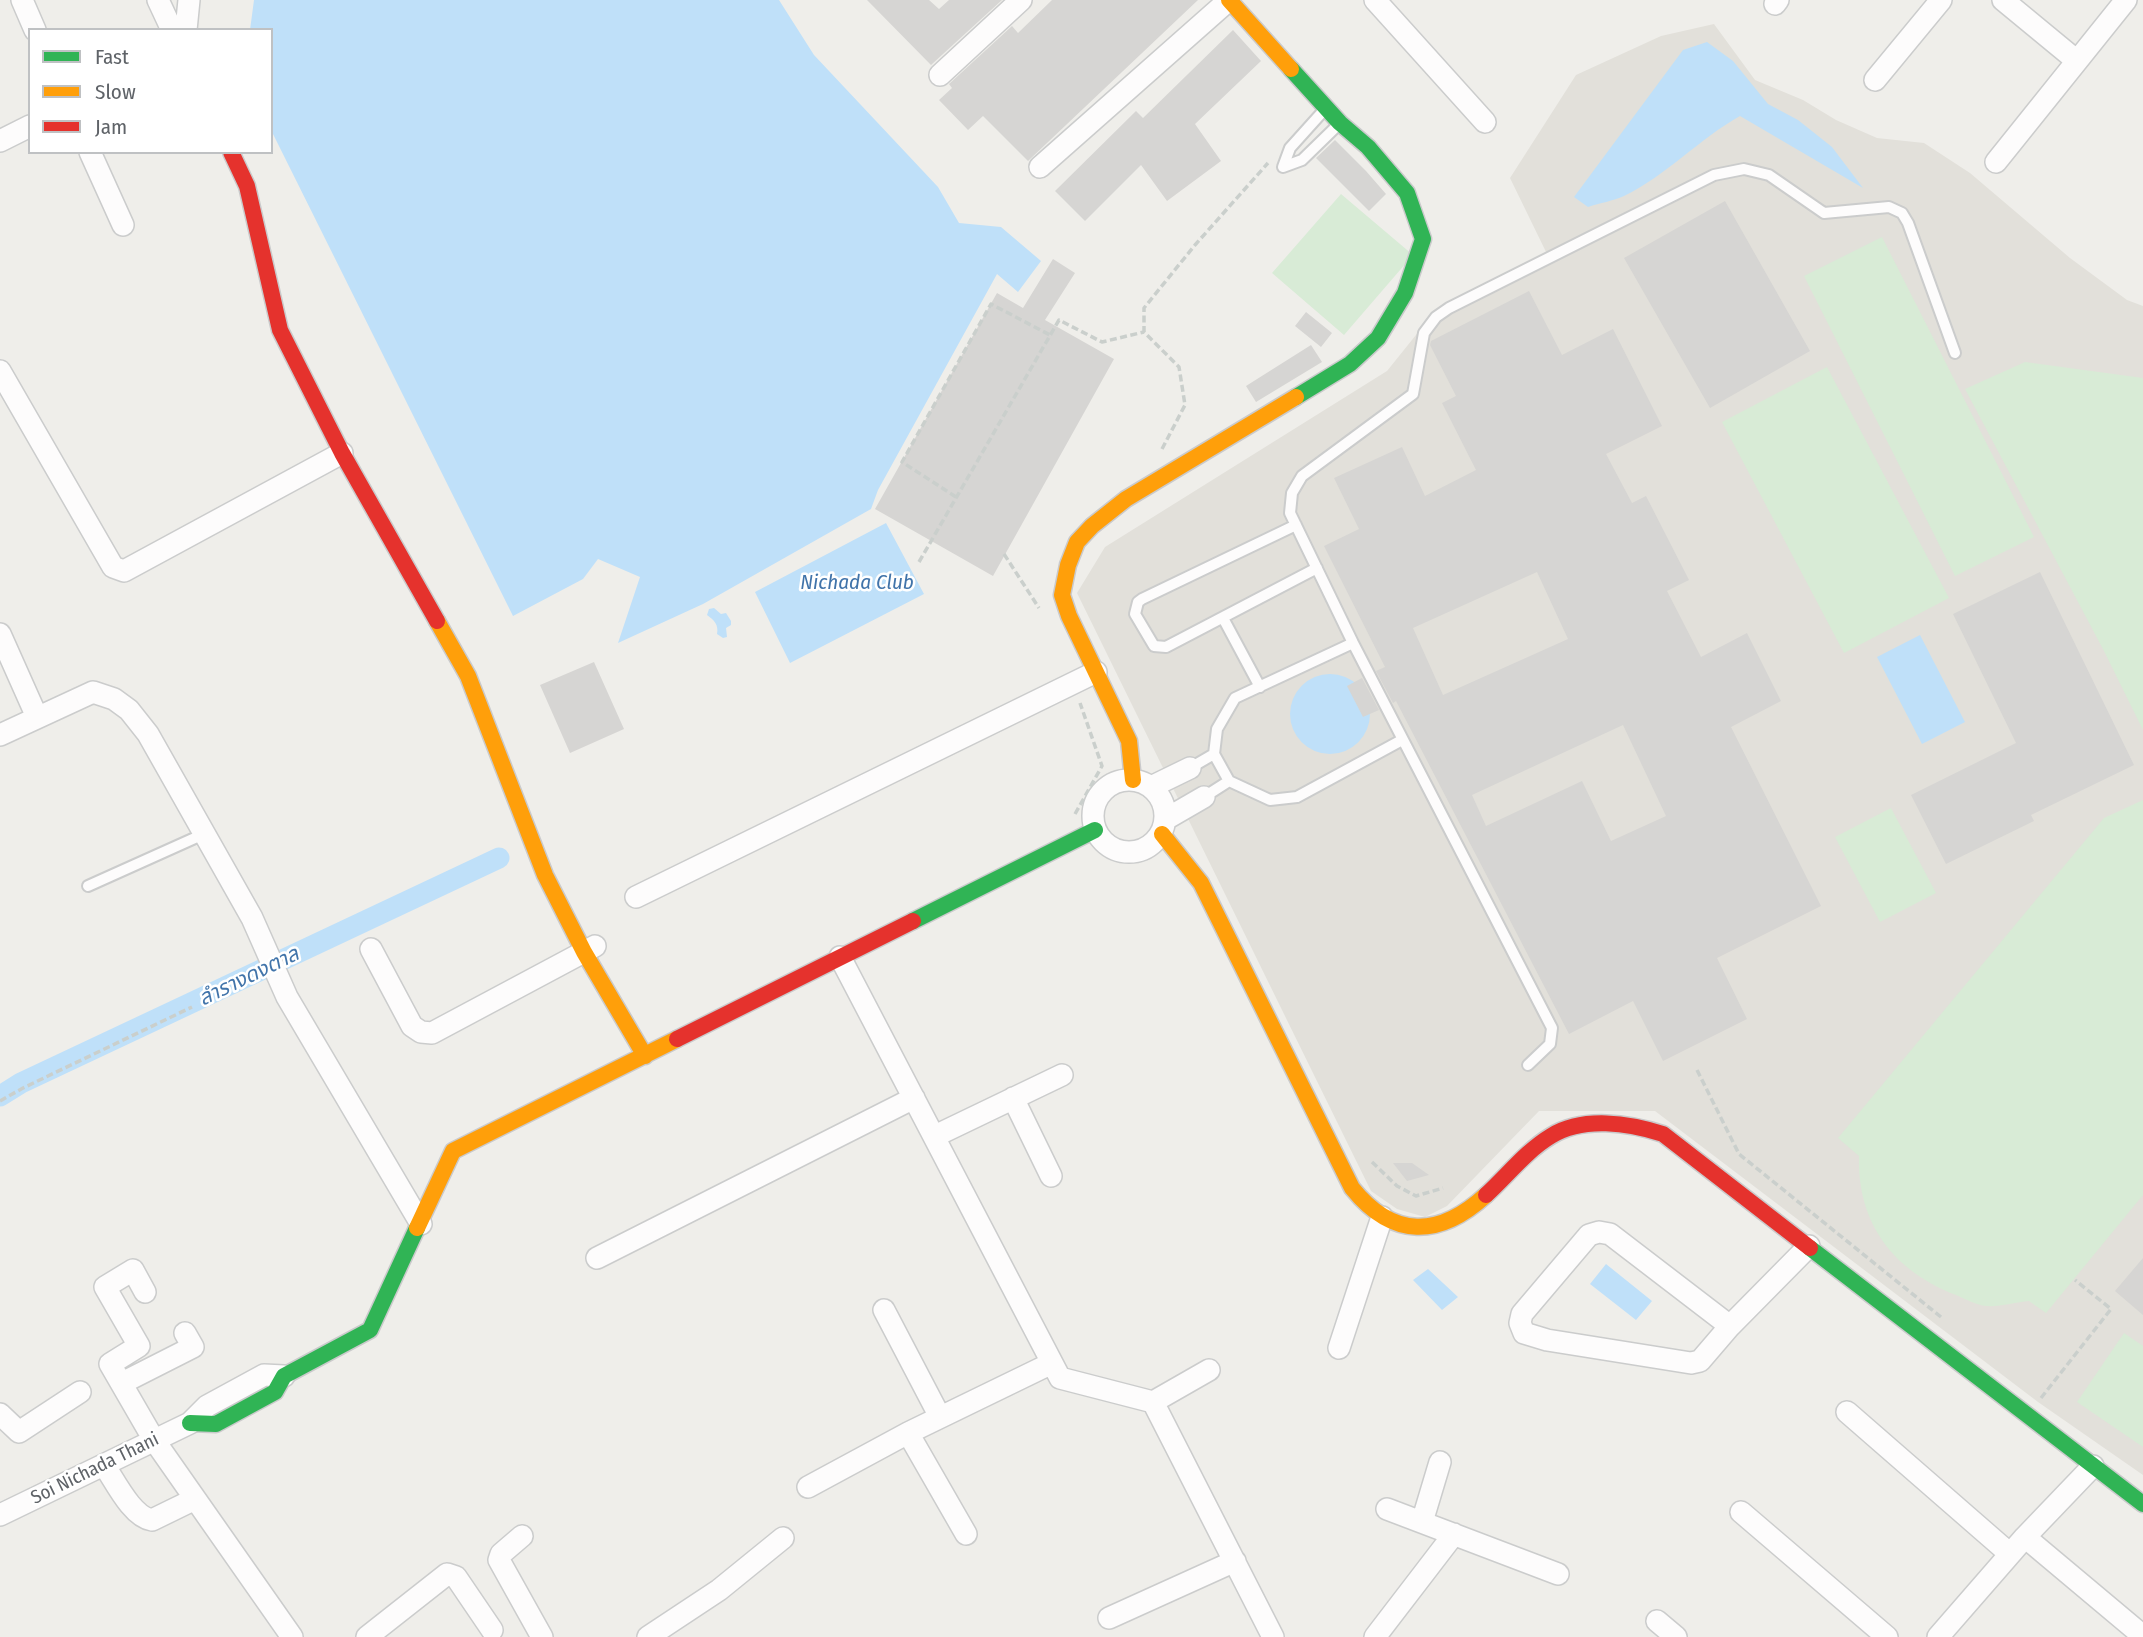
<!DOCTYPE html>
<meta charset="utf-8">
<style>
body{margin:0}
#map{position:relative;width:2143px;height:1637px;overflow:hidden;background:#efeeea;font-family:"Fira Sans Condensed",sans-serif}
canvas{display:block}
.legend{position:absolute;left:28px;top:28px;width:245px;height:126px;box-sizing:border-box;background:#fff;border:2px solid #bfc1c3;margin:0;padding:9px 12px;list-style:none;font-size:21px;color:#5f6368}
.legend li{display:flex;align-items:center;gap:14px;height:35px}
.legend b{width:35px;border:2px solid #bfc1c3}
</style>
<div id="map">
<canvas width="2143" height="1637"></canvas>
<ul class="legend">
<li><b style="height:9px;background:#30b455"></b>Fast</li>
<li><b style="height:9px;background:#ff9f0a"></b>Slow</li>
<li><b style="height:9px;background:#e5322d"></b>Jam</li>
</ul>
</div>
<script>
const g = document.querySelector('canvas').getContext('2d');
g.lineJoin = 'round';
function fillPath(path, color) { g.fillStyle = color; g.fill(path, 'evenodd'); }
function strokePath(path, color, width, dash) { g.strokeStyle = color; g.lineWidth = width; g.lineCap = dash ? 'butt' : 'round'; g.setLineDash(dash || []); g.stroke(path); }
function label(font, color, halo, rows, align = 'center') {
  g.font = font + ' "Fira Sans Condensed","Noto Sans Thai",sans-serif'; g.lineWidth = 5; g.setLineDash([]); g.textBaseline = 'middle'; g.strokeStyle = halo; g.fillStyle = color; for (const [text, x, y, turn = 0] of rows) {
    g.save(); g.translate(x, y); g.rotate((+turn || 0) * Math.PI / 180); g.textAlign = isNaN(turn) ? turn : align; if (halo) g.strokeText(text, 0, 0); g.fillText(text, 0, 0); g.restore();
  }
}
const education = new Path2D(`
 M1714 24 1755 80 1803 100 1836 120 1877 138 1924 143 1970 173 2070 258 2127 300 2143 306V1475L2038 1402 1655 1111H1539L1447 1206 1425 1217 1397 1209 1371 1191 1077 593 1105 547 1387 371 1428 320 1548 256 1510 178 1576 75 1661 36Z`);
const green = new Path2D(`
 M1341 194 1413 255 1344 335 1272 273Z
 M1882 237 2034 537 1955 576 1804 276Z
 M2025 362 2143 378V730L2104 651 1965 389Z
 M1827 367 1949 598 1844 653 1722 422Z
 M2143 800V1195L2046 1313 2029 1301C2016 1302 2000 1307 1986 1306 1977 1305 1965 1299 1956 1295 1894 1271 1857 1224 1859 1156L1838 1138 2104 818Z
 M1891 808 1936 893 1880 922 1835 837Z
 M2124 1333 2143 1346V1447L2077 1402Z`);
const water = new Path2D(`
 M254 0H779L814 55 938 187 959 223 1001 227 1041 261 1018 292 997 274 878 490 871 509 703 604 618 643 640 577 598 559 583 579 513 616 271 130V30H250Z
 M1707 42 1733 61 1768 104 1798 120 1832 147 1863 188 1740 116C1699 139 1667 175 1624 196 1613 201 1600 203 1588 207L1574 197 1683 50Z
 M886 523 924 594 790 663 755 592Z
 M714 608 721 614 726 613 731 621V625L726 628 727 637 723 638 717 634C719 625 714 620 707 615L709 609Z
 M1920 635 1965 722 1922 744 1877 657Z
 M1290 714a40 40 0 1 1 80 0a40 40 0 1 1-80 0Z
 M1606 1264 1652 1301 1636 1320 1590 1284Z
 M1428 1269 1458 1297 1442 1310 1413 1280Z`);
const canal = new Path2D(`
 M0 1096 21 1083 499 858`);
const building = new Path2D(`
 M867 0H929L939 9 949 0H1002L931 65Z
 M1052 0H1198L1028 161 983 116 968 130 939 100 952 88 949 84 1012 26 1018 33Z
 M1233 30 1261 61 1195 124 1221 161 1167 201 1141 165 1085 221 1055 191 1136 111 1143 118Z
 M1335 140 1366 171 1386 194 1369 211 1316 158Z
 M1725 201 1810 351 1710 408 1624 258Z
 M1053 259 1075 273 1045 320 1114 359 993 576 875 509 997 293 1023 308Z
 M1529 291 1562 355 1613 329 1662 426 1606 454 1632 503 1646 496 1689 580 1667 591 1701 657 1747 633 1781 701 1731 727 1821 906 1717 958 1747 1019 1663 1061 1633 1001 1569 1034 1396 701 1393 703 1376 671 1385 667 1324 546 1359 529 1334 478 1402 447 1425 496 1476 470 1442 403 1456 396 1430 345 1431 341ZM1537 572 1568 639 1443 695 1413 628ZM1623 725 1666 816 1611 841 1582 781 1486 826 1472 795Z
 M1306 312 1332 333 1321 347 1295 326Z
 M1311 345 1322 362 1256 402 1246 386Z
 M2040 572 2134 765 2031 815 2034 821 1946 864 1911 795 2016 743 1953 614Z
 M594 662 624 729 570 753 540 685Z
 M1362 678 1379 710 1363 717 1347 686Z
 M1393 1163H1412L1429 1175 1407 1181Z
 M2143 1258V1315L2115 1291Z`);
const path = new Path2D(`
 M1162 449 1185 405 1179 367 1144 332V308L1195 245 1268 163
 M956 497 902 462 991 304 1050 335
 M1004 554 1039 608
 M919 562 1059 320 1102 342 1144 332
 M1075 814 1102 766 1080 703
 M1697 1070 1739 1154 1941 1317
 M0 1101 23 1088 192 1007
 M1372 1162 1397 1186 1416 1196 1443 1188
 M2041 1398 2111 1309 2075 1280`);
const lane = new Path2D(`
 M1283 167 1290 148 1326 108
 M1283 167 1302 160 1340 123
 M1296 525 1142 599 1138 602 1135 614 1154 646 1166 647 1317 568
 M1223 618 1260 687
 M1353 643 1235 698 1217 729 1214 754 1229 781 1270 800 1297 797 1402 740
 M1190 768 1214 754
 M1204 797 1229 781
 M88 886 206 833
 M1528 1065 1550 1044 1552 1028 1353 643 1290 513 1292 493 1302 476 1413 394 1424 333 1436 317 1449 308 1714 175 1744 169 1769 175 1824 213 1889 207 1902 213 1908 223 1955 353`);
const street = new Path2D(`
 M22 0 35 30
 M158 0 172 30
 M1375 0 1485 122
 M2003 0 2077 61
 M1775 4 1778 0
 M186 30 189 0
 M940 75 1021 0
 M1875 80 1941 0
 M0 141 30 126
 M90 152 123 225
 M1996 162 2126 0
 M1040 167 1229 0
 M0 371 113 567 124 571 342 453
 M0 634 37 717
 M0 735 93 692 114 699 129 710 148 734 252 918 287 997 421 1224
 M1093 816a36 36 0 1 1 72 0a36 36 0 1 1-72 0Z
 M1151 787 1190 768
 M1166 819 1204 797
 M636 897 1096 672
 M371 949 412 1026 421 1032 432 1033 595 946
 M840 957 1060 1378 1153 1402 1273 1637
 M1013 1098 1051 1176
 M935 1136 1062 1075
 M597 1258 914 1098
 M145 1292 133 1270 105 1287 139 1346 110 1364 154 1440 292 1637
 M884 1310 940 1417
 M1730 1326 1610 1234 1599 1232 1589 1235 1522 1314 1520 1323 1524 1333 1547 1340 1691 1363 1700 1361 1730 1326 1809 1246
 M1339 1348 1382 1217
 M122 1383 193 1347 185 1333
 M1153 1402 1209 1370
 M1847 1412 2010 1554
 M0 1414 19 1432 80 1392
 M908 1433 966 1534
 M104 1465C115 1481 132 1517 152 1520L195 1499
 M808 1487 908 1433 1052 1363
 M1387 1509 1558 1574
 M1741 1512 1887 1637
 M0 1515 190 1423 207 1406 264 1375 284 1376
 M1422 1522 1440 1462
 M522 1536 501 1554 499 1560 542 1637
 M2025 1537 2143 1636
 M1109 1618 1235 1561
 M1657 1621 1676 1637
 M367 1637 447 1574 456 1577 492 1630
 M648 1637 719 1590 783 1538
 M1375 1637 1454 1534
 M1938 1637 2025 1537 2093 1466`);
const fast = new Path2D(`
 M1291 69 1340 123 1368 147 1407 193 1423 239 1405 293 1378 338 1350 364 1296 397
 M913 921 1095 830
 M1810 1248 2143 1504
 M190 1423 216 1424 275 1392 284 1376 370 1330 417 1228`);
const slow = new Path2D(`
 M1229 0 1291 69
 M437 621 468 676 545 875 584 952 645 1056
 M1133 780 1129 741 1069 616 1062 595 1068 565 1077 542 1092 526 1126 499 1296 397
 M1162 834 1201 883 1352 1188C1393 1239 1439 1238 1486 1195
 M417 1228 453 1151 677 1039`);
const jam = new Path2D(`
 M231 152 247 186 280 330 342 453 437 621
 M677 1039 913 921
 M1486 1195C1507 1176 1526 1151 1551 1136 1583 1116 1629 1123 1663 1134L1810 1248`);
const streetNames = [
 ["Soi Nichada Thani",95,1469,-26]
];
const waterNames = [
 ["Nichada Club",857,583],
 ["ลำรางดงตาล",249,977,-26]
];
fillPath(education, '#e2e0da');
fillPath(green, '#d8ebd6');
fillPath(water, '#bfe0f9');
strokePath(canal, '#bfe0f9', 21);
fillPath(building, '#d6d5d3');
strokePath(lane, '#cbcccc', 14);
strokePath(street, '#cbcccc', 24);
strokePath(fast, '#cacacb', 19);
strokePath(slow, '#cacacb', 19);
strokePath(jam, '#cacacb', 19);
strokePath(path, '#cacfcc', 3.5, [7, 3.5]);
strokePath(lane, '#fdfcfc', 10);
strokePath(street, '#fdfcfc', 21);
strokePath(fast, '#30b455', 16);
strokePath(slow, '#ff9f0a', 16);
strokePath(jam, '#e5322d', 16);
label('19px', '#5f6368', '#fff', streetNames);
label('italic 21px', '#4174aa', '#fff', waterNames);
</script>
